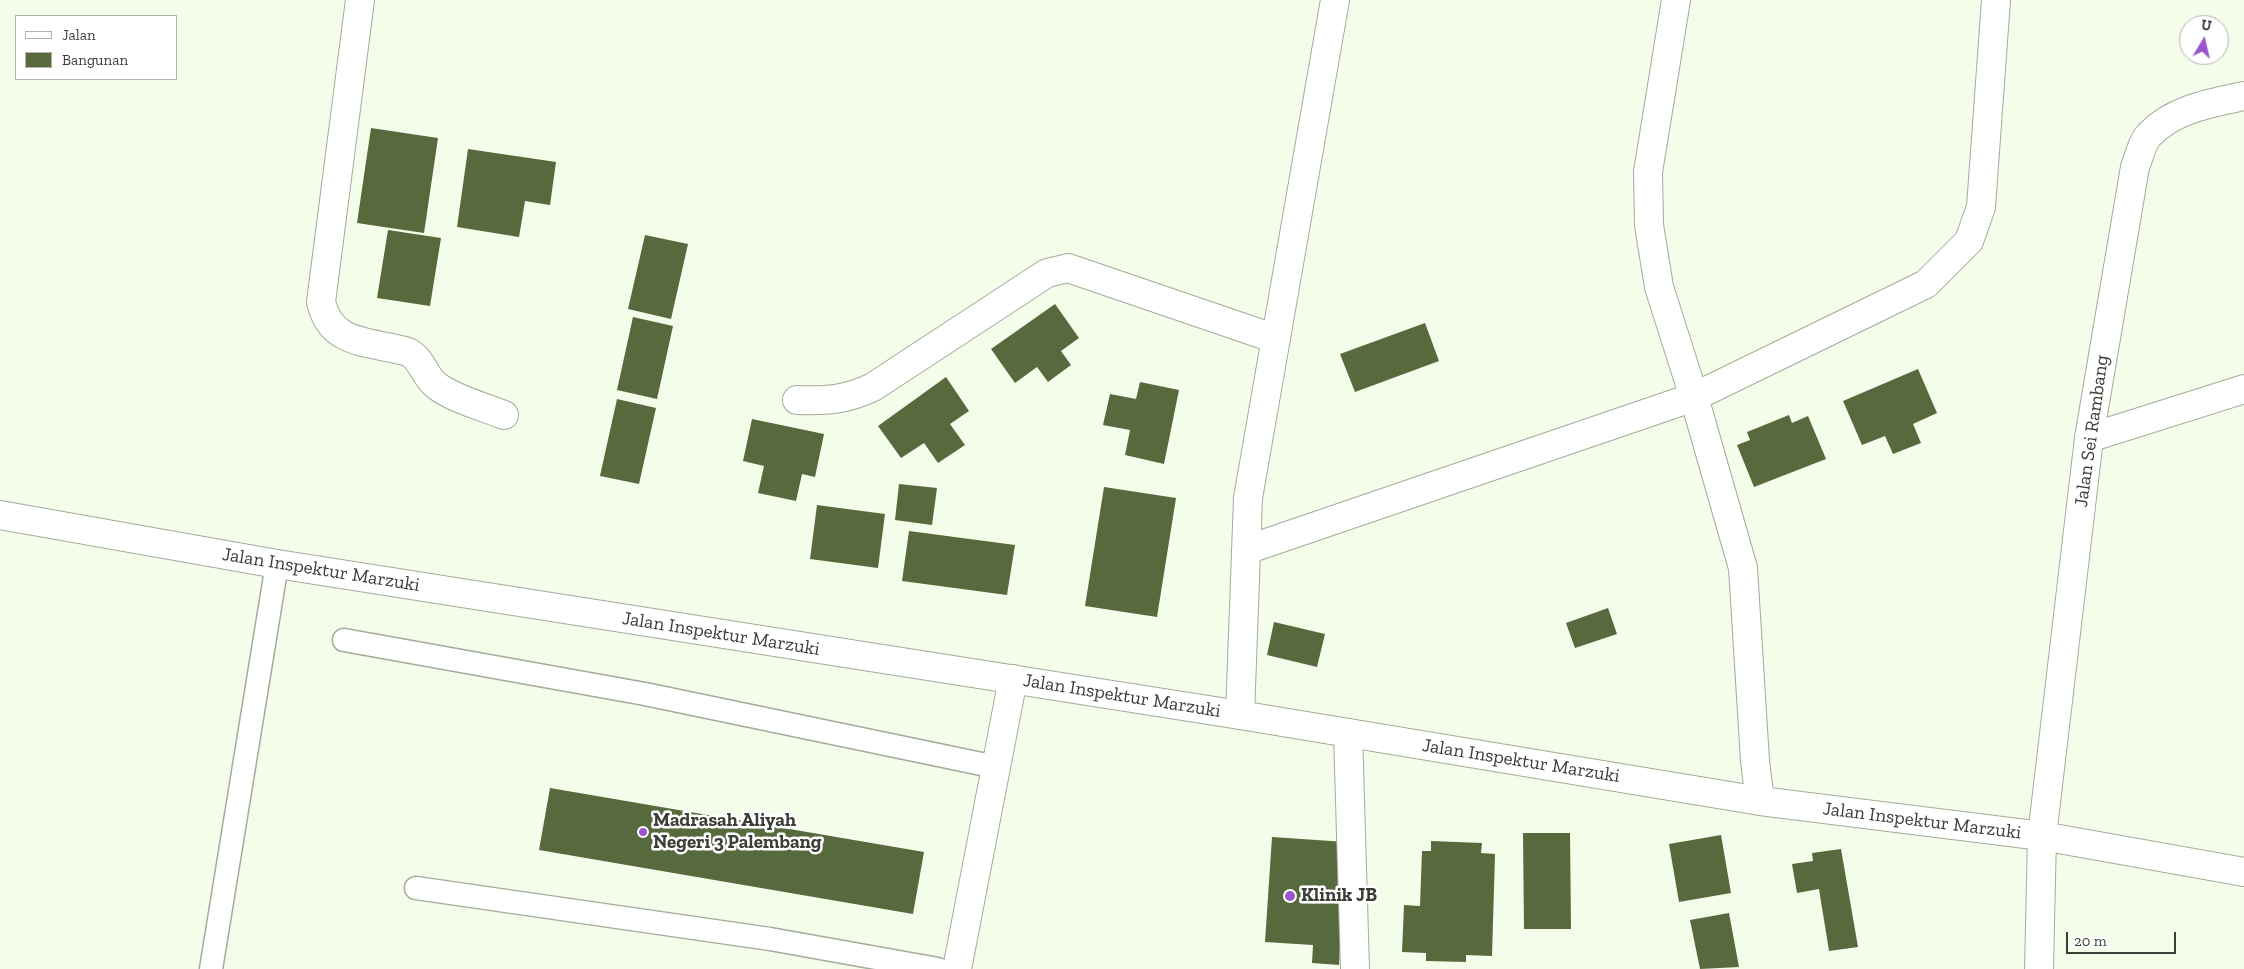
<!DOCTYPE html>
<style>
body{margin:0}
#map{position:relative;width:2244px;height:969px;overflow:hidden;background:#f3fde9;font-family:"Zilla Slab",serif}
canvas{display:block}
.legend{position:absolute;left:15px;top:15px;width:162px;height:65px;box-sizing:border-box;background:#fff;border:1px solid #b0b2af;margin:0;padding:6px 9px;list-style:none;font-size:15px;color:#3a3e36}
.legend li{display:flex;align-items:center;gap:10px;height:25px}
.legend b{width:25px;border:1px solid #b0b2af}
.north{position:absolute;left:2179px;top:15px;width:50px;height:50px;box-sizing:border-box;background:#fff;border:1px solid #b0b2af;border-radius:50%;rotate:9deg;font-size:14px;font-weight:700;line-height:20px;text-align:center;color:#3a3e36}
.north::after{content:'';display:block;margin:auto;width:18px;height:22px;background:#9a57cc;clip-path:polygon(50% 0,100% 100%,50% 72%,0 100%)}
.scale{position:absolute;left:2066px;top:932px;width:110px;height:22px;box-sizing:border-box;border:2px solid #3a3e36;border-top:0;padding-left:6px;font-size:15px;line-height:18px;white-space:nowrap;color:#3a3e36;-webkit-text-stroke:4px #fff;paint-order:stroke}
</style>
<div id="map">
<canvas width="2244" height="969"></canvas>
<ul class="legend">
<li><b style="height:6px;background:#fff"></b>Jalan</li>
<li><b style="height:14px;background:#566a3d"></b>Bangunan</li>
</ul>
<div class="north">U</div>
<div class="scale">20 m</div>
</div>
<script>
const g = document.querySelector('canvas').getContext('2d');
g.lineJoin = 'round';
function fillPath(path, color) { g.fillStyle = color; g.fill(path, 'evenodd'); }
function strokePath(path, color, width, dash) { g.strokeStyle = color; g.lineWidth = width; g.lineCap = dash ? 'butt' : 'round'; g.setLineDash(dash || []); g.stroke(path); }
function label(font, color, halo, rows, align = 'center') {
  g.font = font + ' "Zilla Slab",serif'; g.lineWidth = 5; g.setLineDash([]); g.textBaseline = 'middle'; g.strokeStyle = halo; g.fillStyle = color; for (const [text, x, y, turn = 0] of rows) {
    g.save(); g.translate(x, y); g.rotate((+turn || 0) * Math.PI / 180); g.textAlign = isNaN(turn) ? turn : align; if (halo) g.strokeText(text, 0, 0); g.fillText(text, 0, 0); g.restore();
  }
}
const building = new Path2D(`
 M371 128 438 138 424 233 357 223Z
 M468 149 556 162 550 205 525 201 519 237 457 227Z
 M388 230 441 238 430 306 377 298Z
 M645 235 688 244 671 319 628 309Z
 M1055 304 1079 338 1061 351 1071 365 1048 382 1037 367 1015 383 991 349Z
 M633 317 673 326 657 399 617 390Z
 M1425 323 1439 361 1355 392 1340 354Z
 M1918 369 1937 413 1913 424 1921 443 1893 454 1885 436 1862 445 1843 401Z
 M946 377 969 411 950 424 965 445 938 463 924 443 901 458 878 426Z
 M1140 382 1179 390 1164 464 1125 455 1130 430 1103 425 1110 394 1136 399Z
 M617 399 656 408 639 484 600 476Z
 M1789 415 1792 423 1808 416 1826 459 1754 487 1737 445 1750 440 1747 432Z
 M752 419 824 434 815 477 802 474 796 501 758 493 764 466 743 461Z
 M899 484 937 488 932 525 895 520Z
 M1104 487 1176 498 1157 617 1085 606Z
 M817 505 885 514 878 568 810 559Z
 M909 531 1015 545 1007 595 902 581Z
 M1608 608 1617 634 1575 648 1566 623Z
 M1274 622 1325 634 1317 667 1267 655Z
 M550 788 924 852 913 914 539 850Z
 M1523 833H1570L1571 929H1524Z
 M1721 835 1731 893 1679 902 1669 844Z
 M1272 837 1346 842 1339 965 1312 963 1313 945 1265 942Z
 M1431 841 1482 843 1481 853 1495 854 1492 956 1466 955V962L1426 961V953L1402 952 1404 905 1420 906 1422 851H1431Z
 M1841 849 1858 947 1829 951 1819 889 1797 893 1792 864 1813 861 1812 853Z
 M1729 913 1739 967 1700 969 1690 920Z`);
const lane = new Path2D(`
 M344 640 645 694 996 767
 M416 888 770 939 938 969
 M211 969 277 564`);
const street = new Path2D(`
 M360 0 321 302C330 340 358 341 392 348 398 350 405 350 410 353 423 361 425 378 437 386 454 399 484 407 504 415
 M1676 0 1648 172 1649 225 1659 287 1694 397 1743 568 1755 761 1760 801
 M797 400C827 401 846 400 873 387L1047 273 1068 268 1276 339
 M2089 438 2244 389
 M1246 550 1694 397 1926 284 1969 241 1981 207 1996 0
 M1240 715 1248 498 1335 0
 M1348 733 1355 969
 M957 969 1013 679`);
const secondary = new Path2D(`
 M0 515 277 564 1240 715 1760 801 2042 836 2244 872
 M2039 969 2042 836 2089 438 2135 167C2139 158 2142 142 2149 135 2173 109 2211 103 2244 96`);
const markers = [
 [643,832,5,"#9a57cc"],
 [1290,896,6,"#9a57cc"]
];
const streetNames = [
 ["Jalan Sei Rambang",2092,431,-82],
 ["Jalan Inspektur Marzuki",321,570,9],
 ["Jalan Inspektur Marzuki",721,634,9],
 ["Jalan Inspektur Marzuki",1122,696,9],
 ["Jalan Inspektur Marzuki",1521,761,9],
 ["Jalan Inspektur Marzuki",1922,821,7]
];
const poiNames = [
 ["Madrasah Aliyah",653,821],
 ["Negeri 3 Palembang",653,843],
 ["Klinik JB",1301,896]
];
fillPath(building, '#566a3d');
strokePath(lane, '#a3ac9a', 25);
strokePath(street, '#a3ac9a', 30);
strokePath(secondary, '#a3ac9a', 30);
strokePath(lane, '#fff', 22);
strokePath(street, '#fff', 28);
strokePath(secondary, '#fff', 28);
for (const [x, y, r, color] of markers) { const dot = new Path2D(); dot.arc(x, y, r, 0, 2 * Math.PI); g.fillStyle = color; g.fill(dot); strokePath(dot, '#fff', 2); }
label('19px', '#3a3e36', '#fff', streetNames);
label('bold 19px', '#3a3e36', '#fff', poiNames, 'left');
</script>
